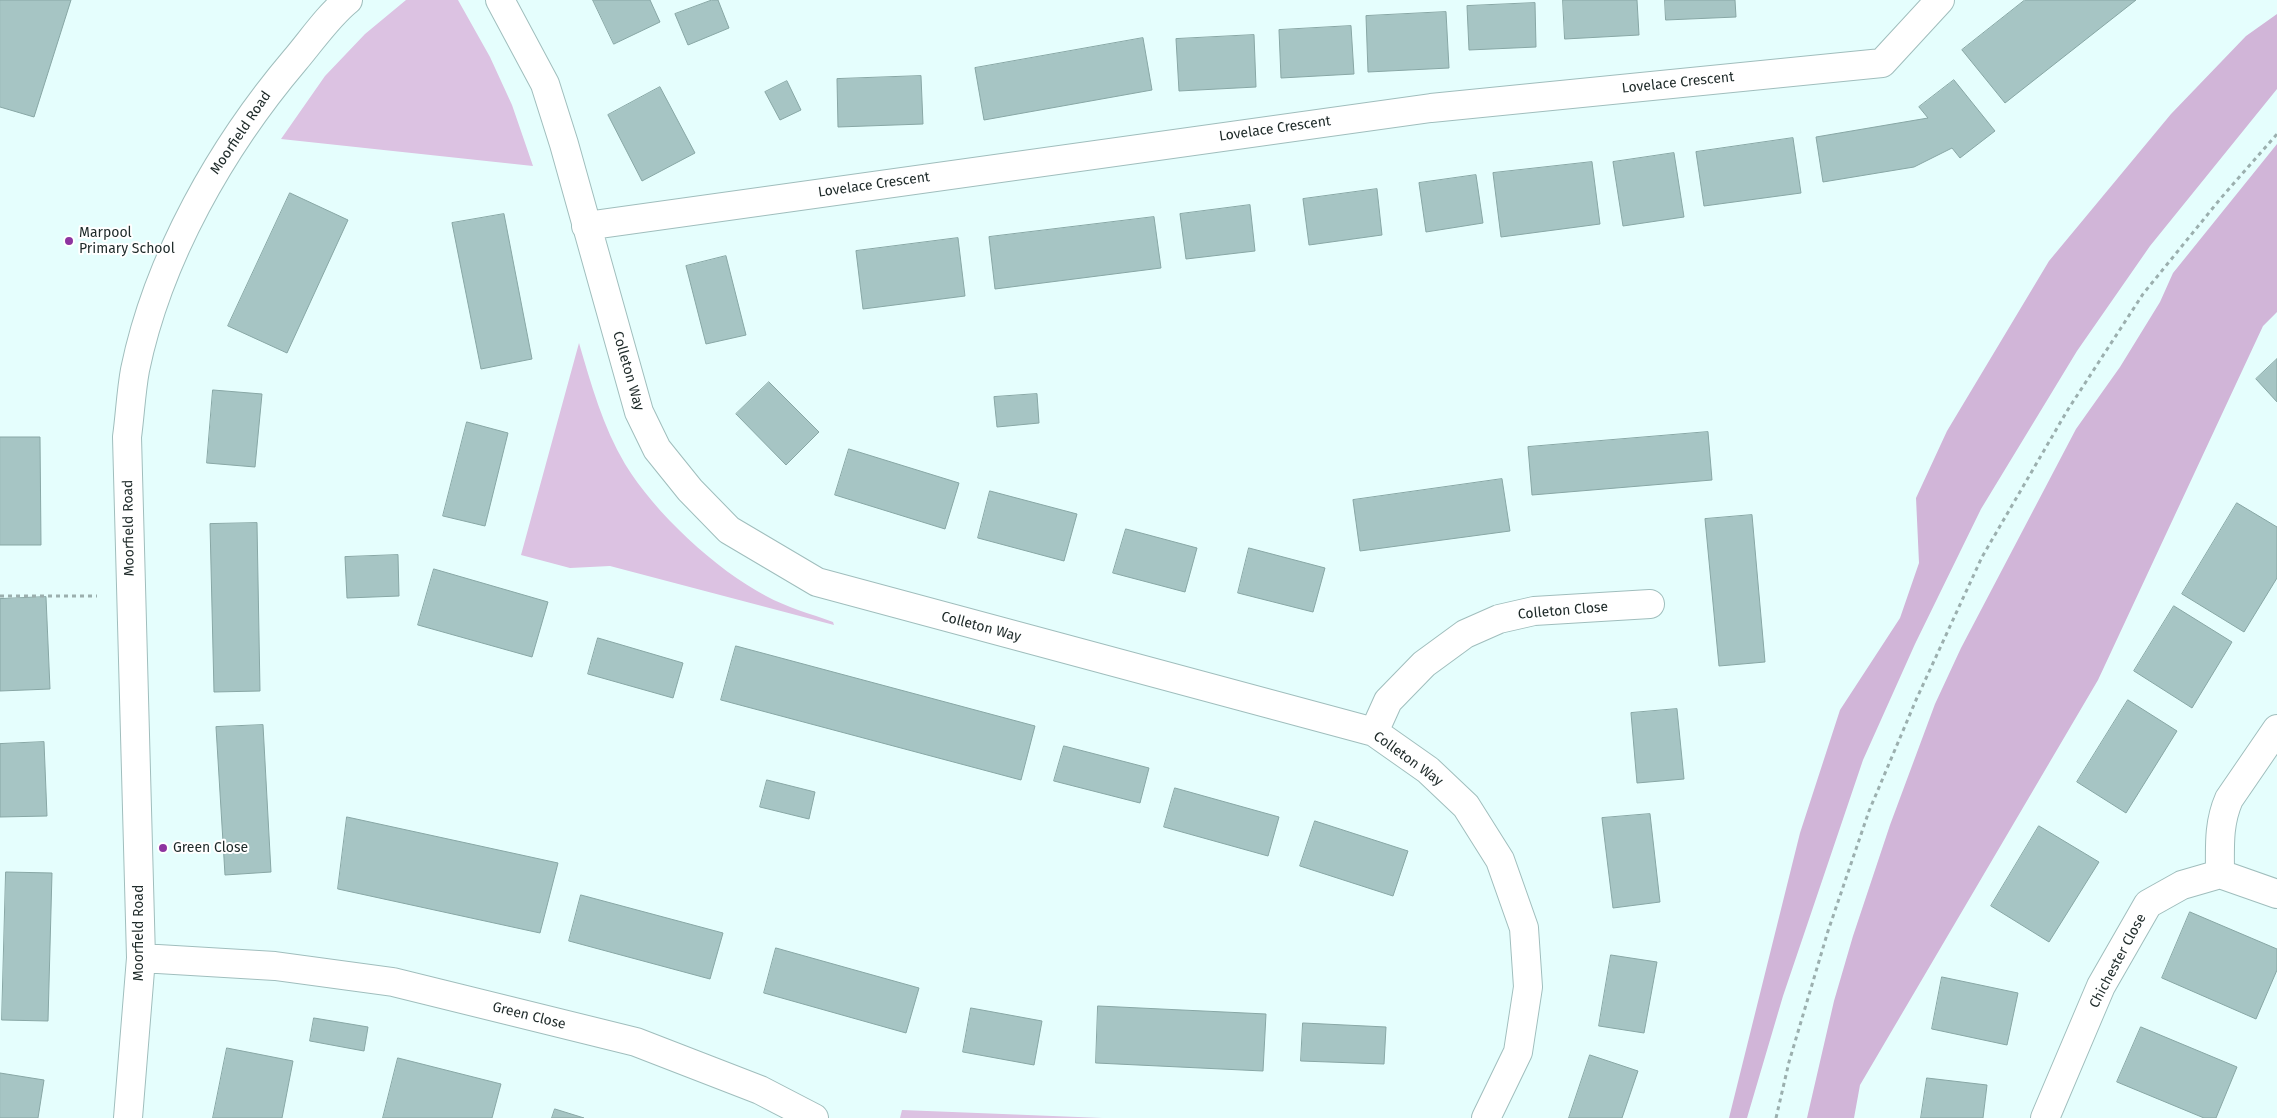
<!DOCTYPE html>
<style>
body{margin:0}
canvas{display:block;background:#e5fefd}
</style>
<canvas width="2277" height="1118"></canvas>
<script>
const g = document.querySelector('canvas').getContext('2d');
g.lineJoin = 'round';
function fillPath(path, color) { g.fillStyle = color; g.fill(path, 'evenodd'); }
function strokePath(path, color, width, dash) { g.strokeStyle = color; g.lineWidth = width; g.lineCap = dash ? 'butt' : 'round'; g.setLineDash(dash || []); g.stroke(path); }
function label(font, color, halo, rows, align = 'center') {
  g.font = font + ' "Fira Sans",sans-serif'; g.lineWidth = 4; g.setLineDash([]); g.textBaseline = 'middle'; g.strokeStyle = halo; g.fillStyle = color; for (const [text, x, y, turn = 0] of rows) {
    g.save(); g.translate(x, y); g.rotate((+turn || 0) * Math.PI / 180); g.textAlign = isNaN(turn) ? turn : align; if (halo) g.strokeText(text, 0, 0); g.fillText(text, 0, 0); g.restore();
  }
}
const green = new Path2D(`
 M406 0H458L490 57 512 105 533 166 281 139 325 76 365 34Z
 M579 343C591 384 603 427 625 464 655 513 715 569 766 596 786 607 811 614 833 622L834 625 610 566 570 568 521 555Z
 M902 1110 1103 1118H900Z`);
const forest = new Path2D(`
 M2277 14V89L2150 246 2077 351 1981 509 1915 644 1863 760 1783 996 1747 1118H1729L1800 833 1840 710 1900 618 1919 563 1916 498 1947 431 2049 261 2171 114 2246 36Z
 M2277 144V312L2263 326 2098 680 1860 1085 1854 1118H1807L1834 1001 1853 936 1890 825 1935 704 1961 648 2076 429 2120 367 2160 302 2173 273Z`);
const building = new Path2D(`
 M0 0H71L34 117 0 107Z
 M593 0H650L660 22 614 44Z
 M712 0H718L729 28 688 45 675 14Z
 M1563 0H1637L1639 35 1565 39Z
 M1665 0H1735L1736 17 1666 20Z
 M2025 0H2136L2005 103 1962 50Z
 M1535 3 1536 47 1469 50 1467 6Z
 M1446 12 1449 68 1368 72 1366 16Z
 M1351 26 1354 74 1281 78 1279 30Z
 M1254 35 1256 87 1179 91 1176 39Z
 M1143 38 1152 90 984 120 975 68Z
 M921 76 923 124 838 127 837 79Z
 M1954 80 1995 131 1960 158 1952 148 1914 167 1823 182 1816 137 1928 118 1919 107Z
 M787 81 801 110 780 120 765 92Z
 M660 87 695 153 642 181 608 115Z
 M1793 138 1801 193 1704 206 1696 152Z
 M1674 153 1684 217 1623 226 1613 162Z
 M1592 162 1600 224 1501 237 1493 173Z
 M1476 175 1483 223 1426 232 1419 183Z
 M1377 189 1382 235 1309 245 1303 199Z
 M290 193 348 220 287 353 228 326Z
 M1250 205 1255 251 1186 259 1180 214Z
 M504 214 532 359 481 369 452 223Z
 M1154 217 1161 268 995 289 989 237Z
 M958 238 965 296 863 309 856 251Z
 M726 256 746 335 706 344 686 266Z
 M2277 359V402L2256 379Z
 M769 382 819 432 786 465 736 414Z
 M213 390 262 394 255 467 207 463Z
 M1037 394 1039 423 997 427 994 397Z
 M467 422 508 433 485 526 443 516Z
 M1708 432 1712 480 1532 495 1528 447Z
 M0 437H40L41 545H0Z
 M849 449 959 483 945 529 835 495Z
 M1502 479 1510 531 1360 551 1353 500Z
 M990 491 1077 514 1064 561 978 538Z
 M2237 503 2277 527V578L2244 632 2182 594Z
 M1752 515 1765 662 1719 666 1705 519Z
 M257 523 260 691 214 692 210 524Z
 M1126 529 1197 548 1185 592 1113 573Z
 M1249 548 1325 568 1313 612 1238 593Z
 M398 555 399 596 347 598 345 557Z
 M434 569 548 602 532 657 418 625Z
 M46 597 50 689 0 691V599Z
 M2174 606 2232 642 2192 708 2134 671Z
 M598 638 683 663 673 698 588 674Z
 M736 646 1035 726 1021 780 721 700Z
 M2128 700 2177 731 2126 813 2077 782Z
 M1677 709 1684 779 1637 783 1631 713Z
 M263 725 271 872 225 875 216 727Z
 M44 742 47 816 0 817V744Z
 M1064 746 1149 768 1140 803 1054 781Z
 M767 780 815 792 809 819 760 807Z
 M1175 788 1279 817 1268 856 1164 827Z
 M1650 814 1660 902 1613 908 1602 818Z
 M347 817 558 863 540 933 338 889Z
 M1315 821 1408 851 1393 896 1300 866Z
 M2039 826 2099 862 2049 942 1991 906Z
 M6 872 52 873 48 1021 2 1020Z
 M581 895 723 933 710 979 569 941Z
 M2190 912 2277 949V970L2256 1019 2162 978Z
 M776 948 919 988 906 1033 764 993Z
 M1611 955 1657 962 1644 1033 1599 1026Z
 M1942 977 2018 993 2007 1045 1932 1029Z
 M1098 1006 1266 1014 1263 1071 1096 1063Z
 M971 1008 1042 1021 1034 1065 963 1052Z
 M314 1018 368 1027 364 1051 310 1041Z
 M1303 1023 1386 1027 1384 1064 1301 1061Z
 M2141 1027 2237 1067 2216 1118H2204L2117 1082Z
 M227 1048 293 1061 282 1118H213Z
 M1590 1055 1638 1071 1622 1118H1569Z
 M398 1058 501 1084 492 1118H383Z
 M0 1073 44 1080 38 1118H0Z
 M1927 1078 1987 1085 1983 1118H1921Z
 M555 1109 584 1118H552Z`);
const path = new Path2D(`
 M0 596H97
 M1776 1118 1789 1062 1828 931 1869 811 1916 700 1982 557 2067 411 2143 294 2221 198 2277 134`);
const minor = new Path2D(`
 M500 0 545 84 564 144 639 412 657 449 690 490 729 530 817 582 1374 732 1428 770 1466 806 1500 860 1524 928 1528 987 1518 1052 1486 1118
 M586 226 1431 108 1882 63 1940 0
 M1374 732 1388 701 1424 664 1465 634 1499 619 1534 611 1650 604
 M2220 874C2220 848 2218 824 2229 799L2277 729
 M141 958 275 966 393 982 636 1042 760 1090 814 1118
 M128 1118 141 958 127 437C130 415 131 392 135 370 158 258 222 146 295 60 312 40 328 16 348 0
 M2045 1118 2101 986 2148 904 2182 885 2220 874 2277 894`);
const markers = [
 [69,241,5,"#8d34a0"],
 [163,848,5,"#8d34a0"]
];
const streetNames = [
 ["Lovelace Crescent",1678,83,-6],
 ["Lovelace Crescent",1275,129,-8],
 ["Moorfield Road",241,133,-56],
 ["Lovelace Crescent",874,185,-8],
 ["Colleton Way",628,371,74],
 ["Moorfield Road",129,528,-91],
 ["Colleton Close",1563,611,-5],
 ["Colleton Way",981,627,15],
 ["Colleton Way",1408,759,36],
 ["Moorfield Road",139,933,-90],
 ["Chichester Close",2118,961,-62],
 ["Green Close",529,1016,14]
];
const poiNames = [
 ["Marpool",79,233],
 ["Primary School",79,249],
 ["Green Close",173,848]
];
fillPath(green, '#dcc2e2');
fillPath(forest, '#d1b5d8');
fillPath(building, '#a6c5c4');
strokePath(building, '#88a7a5', 1);
strokePath(minor, '#a0bebd', 30);
strokePath(path, '#9bafae', 3, [4, 4]);
strokePath(minor, '#fff', 28);
for (const [x, y, r, color] of markers) { const dot = new Path2D(); dot.arc(x, y, r, 0, 2 * Math.PI); g.fillStyle = color; g.fill(dot); strokePath(dot, '#fff', 2); }
label('14px', '#1d2928', '#fff', streetNames);
label('14px', '#1d2928', '#fff', poiNames, 'left');
</script>
